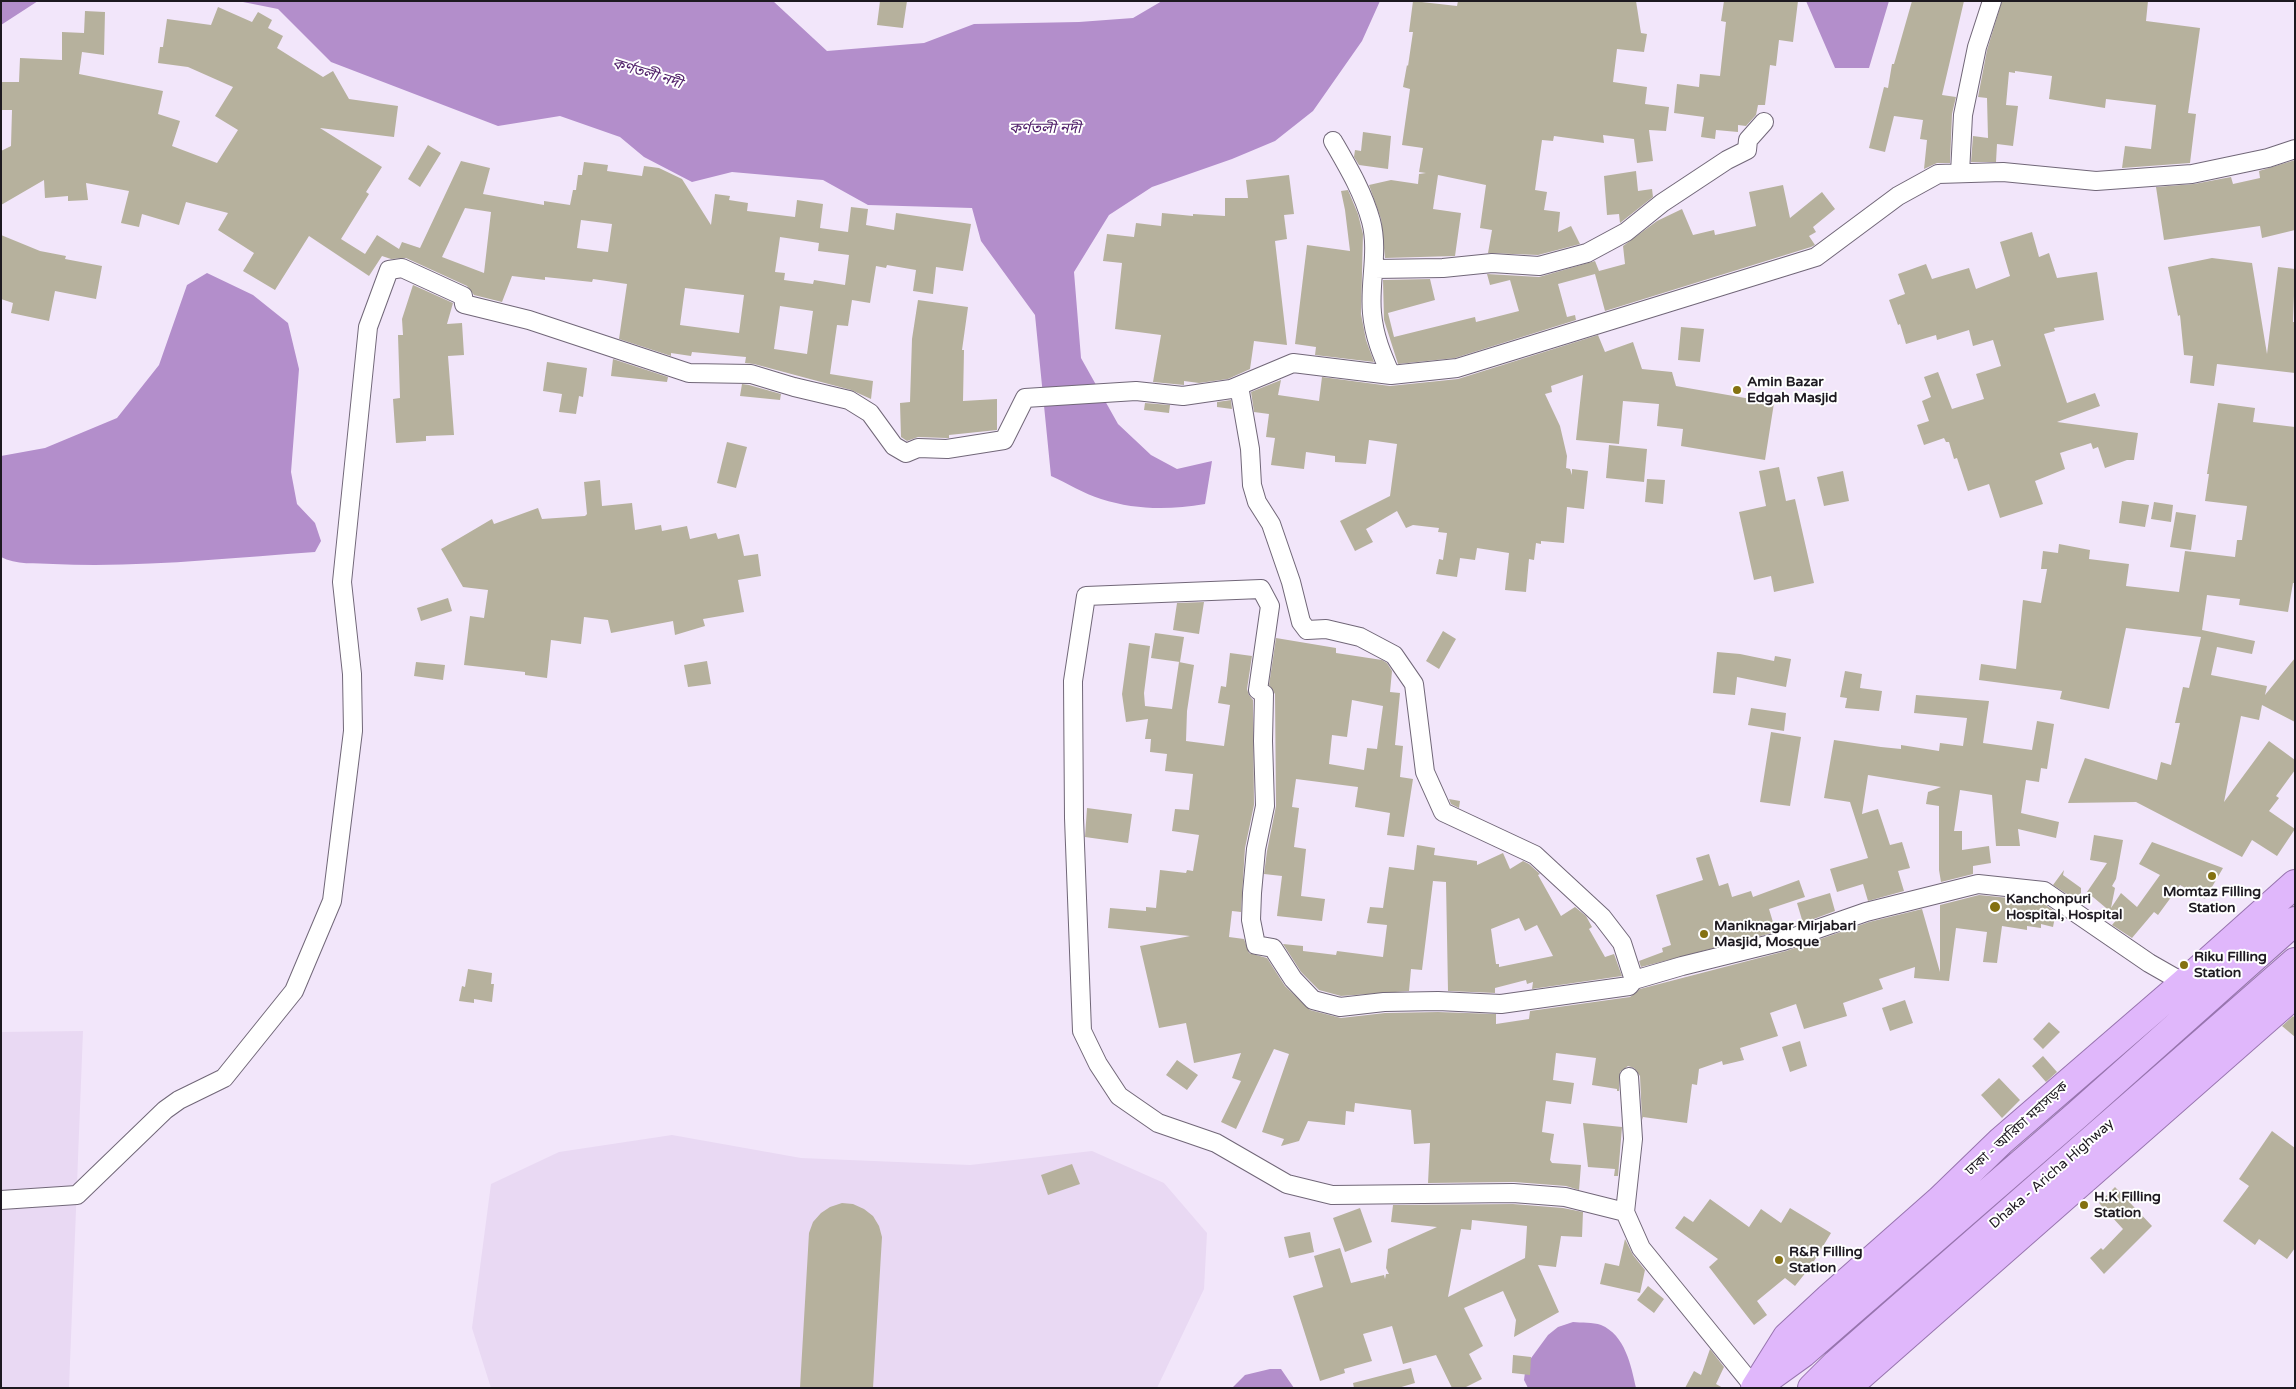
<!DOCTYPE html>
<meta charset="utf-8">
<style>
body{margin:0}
#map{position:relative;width:2296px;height:1389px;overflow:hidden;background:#f2e6fa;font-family:"Varela Round",sans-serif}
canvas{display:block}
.frame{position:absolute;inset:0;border:2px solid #1d1920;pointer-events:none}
</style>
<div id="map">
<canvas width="2296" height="1389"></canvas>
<div class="frame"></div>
</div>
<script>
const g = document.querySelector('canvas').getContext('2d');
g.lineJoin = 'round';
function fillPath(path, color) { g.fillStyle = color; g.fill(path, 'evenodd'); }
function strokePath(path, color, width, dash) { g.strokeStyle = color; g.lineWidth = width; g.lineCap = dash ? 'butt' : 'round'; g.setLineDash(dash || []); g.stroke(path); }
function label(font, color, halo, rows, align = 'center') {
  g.font = font + ' "Varela Round","Noto Sans Bengali",sans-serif'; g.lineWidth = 4; g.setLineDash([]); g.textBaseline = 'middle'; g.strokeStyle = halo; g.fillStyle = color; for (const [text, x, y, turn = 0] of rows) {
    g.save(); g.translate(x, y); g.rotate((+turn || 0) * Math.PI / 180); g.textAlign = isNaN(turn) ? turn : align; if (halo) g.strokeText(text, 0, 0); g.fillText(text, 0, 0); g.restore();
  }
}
const built = new Path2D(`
 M83 1031 69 1388H1V1032Z
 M672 1135 801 1158 970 1165 1092 1151 1164 1183 1207 1233 1204 1289 1157 1388H491L472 1328 491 1184 559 1152Z`);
const water = new Path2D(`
 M1 1H38L1 25Z
 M238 1H773L827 51 924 43 974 24 1079 22 1133 18 1162 1H1380L1362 41 1313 111 1275 141 1232 159 1152 187 1109 215 1074 272 1081 358 1118 424 1151 455 1177 469 1212 461 1205 504C1169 510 1136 510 1101 499 1084 494 1067 483 1051 476L1035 315 981 241 972 208 868 205 823 180 732 172 692 182 644 157 620 137 560 116 498 126 331 62 278 9Z
 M1806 1H1889L1869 68H1835Z
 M207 273 253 295 288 323 299 369 291 472 297 504 315 523 321 541 315 552C227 558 141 568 53 564 37 563 15 565 1 557V456L45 448 117 418 159 365 187 285Z
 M1573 1322C1581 1323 1593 1322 1601 1325 1625 1335 1631 1365 1636 1388H1528L1524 1380 1526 1365 1548 1335 1558 1327Z
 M1270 1369H1281L1294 1388H1232L1245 1375Z`);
const building = new Path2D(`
 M880 1H907L903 28 877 25Z
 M1413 1 1457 6 1458 1H1636L1641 33 1647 34 1644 52 1617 49 1613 82 1647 87 1645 104 1669 107 1666 131 1649 130 1653 161 1637 163 1634 139 1603 135 1604 143 1554 136 1553 141 1542 140 1535 190 1547 192 1544 210 1560 212 1558 232 1571 226 1580 244 1538 255 1488 253 1492 230 1480 228 1486 185 1438 175 1433 209 1461 213 1455 256 1385 258 1381 219 1369 185 1391 180 1418 184 1419 174 1426 173 1419 172 1423 148 1402 145 1410 89 1403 87 1407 65 1408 66 1413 32H1409Z
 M1724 1H1798L1793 42 1779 40 1776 66 1770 65 1765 105H1758L1756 115 1746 126 1738 125V132L1716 130 1715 139 1701 137 1704 117 1674 113 1677 84 1699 87 1700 74 1720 76 1726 22 1721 21Z
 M1912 1H1964L1942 95 1956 97 1952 114 1950 163H1937L1924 169 1927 140 1920 139 1923 120 1894 116 1885 152 1869 148 1884 87 1888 88 1892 64H1894Z
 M2002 1H2148L2146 21 2200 28 2188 113 2196 114 2190 163 2122 168 2125 146 2151 149 2156 105 2106 99 2105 108 2049 99 2052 76 2015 71V73L2009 72 2006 105 2018 106 2013 146 1997 144 1996 162H1971L1973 136 1988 138 1987 98 1978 97 1987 50Z
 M218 7 252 22 258 12 272 20 268 28 283 36 277 48 323 77 333 71 349 99 398 106 394 137 320 128 382 167 366 192 369 194 341 239 365 254 377 235 399 249 402 242 420 248 461 161 490 168 483 194 544 205V201L570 205 573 190H576L578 175H582L584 162 608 165 607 171 642 176 644 166 659 168 682 179 711 225 715 194 730 196 729 200 748 203 747 211 795 217 797 200 823 204 820 228 848 232 851 207 868 209 866 225 894 230 896 213 971 224 963 271 936 267 933 294 913 291 916 270 887 265 886 268 876 266 870 303 852 300 848 326 837 325 830 374 873 381 871 399 851 390 754 364 745 363 746 357 692 352 691 356 671 353V356L619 339 627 284 593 279 592 282 545 277V280L512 276 502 302 474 295 467 286 406 258 391 259 382 256 369 276 309 236 275 290 243 271 254 253 218 230 228 213 186 202 179 225 142 214 139 227 121 223 129 191 86 183 88 200 68 201V196L45 198 44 180 1 205V151L11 146 12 110H1V82H19L20 58 62 60V32L84 33 85 11 105 12 104 55 82 52 79 74 163 91 158 114 180 121 172 146 217 163 238 130 215 116 233 87 188 67 158 63 160 47H163L167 19 211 25ZM465 208 491 212 484 273 442 257ZM581 220 612 224 608 252 577 248ZM780 237 819 243 818 251 849 255 845 285 814 280 813 284 784 280 785 273 775 272ZM685 288 744 295 739 333 680 325ZM780 306 813 311 807 354 774 349Z
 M1363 132 1391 136 1388 169 1359 165 1354 157 1355 150 1361 151Z
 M428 145 441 153 420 187 408 179Z
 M2295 160V230L2262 238 2260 226 2164 240 2156 187 2194 184 2231 177 2233 184 2260 178 2259 171Z
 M1636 171 1638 191 1652 189 1653 197 1620 223 1619 214 1607 215 1604 176Z
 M1289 175 1294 214 1284 215 1287 239 1275 241 1287 345 1254 341 1250 369 1228 379 1199 383 1184 381V385L1153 382 1161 335 1115 329 1122 263 1103 261 1107 234 1134 237 1136 223 1161 226 1162 213 1193 216V214L1225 216V198H1248L1246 180Z
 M1783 185 1790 218 1822 192 1835 209 1813 227 1816 232 1809 236 1815 245 1811 247 1605 311 1595 274 1558 284 1567 317 1575 315 1576 320 1455 358 1398 364 1384 320 1383 280 1430 279 1435 300 1388 313 1394 337 1475 317 1476 322 1519 311 1510 280 1490 285 1487 274 1539 277 1595 261 1599 271 1625 264 1623 246 1657 221 1682 209 1693 235 1714 230 1715 235 1756 226 1749 192Z
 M1348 190 1358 214 1363 234 1361 314 1366 340 1374 362 1315 355 1316 347 1295 344 1307 245 1350 251 1345 210 1341 191Z
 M2032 232 2039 257 2049 253 2057 278 2097 272 2104 320 2054 328 2055 331 2044 334 2067 403 2095 393 2100 406 2057 422 2138 433 2134 460H2127L2105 468 2098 447 2093 449 2091 443 2060 453 2065 469 2035 481 2043 504 2000 518 1989 484 1968 491 1957 458 1954 459 1949 442H1946L1944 438 1924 445 1917 425 1929 421 1922 401 1931 397 1924 377 1938 372 1952 409 1984 399 1976 374 2001 366 1993 340 1973 346 1969 330 1937 340 1936 335 1906 344 1900 324 1898 325 1889 300 1905 294 1898 274 1926 264 1932 279 1969 268 1976 289 2010 276 2000 242Z
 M1 235 40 251 66 256 65 259 102 266 96 299 55 291 49 321 11 313 13 303 1 299Z
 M2212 258 2252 263 2267 354 2278 267 2295 269 2293 322H2295V373L2217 364 2214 386 2190 383 2193 356 2184 355 2180 315 2178 316 2168 267Z
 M413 285 453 303 447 324 462 323 464 355 448 356 454 435 426 436V441L396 443 393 399 400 398 398 335H403L402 319Z
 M918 300 968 307 962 350H964L963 401 997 399V430L949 435V438H946L918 437 907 441 901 437 900 403 910 402 912 339Z
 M1681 327 1704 329 1700 362 1678 360Z
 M1598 335 1605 352 1633 342 1642 369 1672 372 1676 386 1774 403 1765 460 1681 446 1683 429 1657 426 1659 404 1623 401 1619 444 1576 440 1583 375 1551 386 1552 392 1545 394 1560 426 1567 456 1566 468 1570 469 1572 475V469L1588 471 1584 509 1567 507 1564 543 1541 541V544L1536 543 1534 560 1529 559 1526 592 1505 590 1509 553 1477 548 1475 560 1460 558 1457 577 1436 574 1439 559 1443 560 1447 533 1438 532 1439 528 1413 525 1406 528 1397 511 1366 529 1373 542 1355 551 1340 521 1390 496 1397 444 1369 440 1366 464 1335 462V456L1306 452 1304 469 1271 465 1275 438 1266 437 1269 414 1254 412 1251 392 1281 380 1278 395 1319 401 1322 377 1390 386 1458 379Z
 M613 359 668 377 667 382 611 376Z
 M547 362 587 368 583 397 579 396 576 414 559 412 562 394 543 391Z
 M742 384 749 385 781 394 780 400 740 396Z
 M1231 400 1232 409 1217 407V402Z
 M1145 403 1170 405 1169 413 1144 410Z
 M2218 403 2255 408 2253 422 2295 427V583H2293L2288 612 2239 605 2240 599 2207 595 2202 630 2255 641 2252 654 2217 647 2211 675 2267 686 2265 695 2295 658V722L2262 705 2259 720 2241 716 2224 802 2269 741 2295 760V770L2276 796 2279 798 2269 811 2295 829 2277 856 2252 840 2242 857 2136 802 2068 803 2085 758 2157 780 2161 762 2171 765 2180 723H2175L2183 687 2189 688 2201 637 2126 628 2109 709 2060 699 2062 691 1979 680 1981 664 2016 669 2023 600 2041 603 2047 569H2041L2043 551 2058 553 2059 544 2090 550 2089 559 2129 564 2126 586 2179 592 2185 551 2235 557 2237 540H2242L2247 506 2205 501 2209 474H2207Z
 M727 442 747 447 736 488 717 483Z
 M1609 445 1647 449 1644 482 1606 478Z
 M1779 467 1786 501 1795 499 1814 583 1774 592 1771 576 1754 580 1739 512 1766 506 1759 471Z
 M1843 471 1849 501 1824 506 1817 477Z
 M1647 479 1665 480 1663 504 1645 502Z
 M600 480 602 506 632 503 635 530 661 525 662 531 687 526 690 539 716 533 718 539 739 534 744 556 758 554 761 576 738 580 744 612 703 619 705 626 675 635 673 621 611 633 608 620 584 617 581 644 551 640 547 678 525 675V672L464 665 470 616 484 618 488 590 463 587 441 549 492 519 494 524 538 508 542 519 585 516 587 514 584 482Z
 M2122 501 2149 505 2145 527 2119 523Z
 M2154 502 2173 505 2171 522 2151 519Z
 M2176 512 2196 515 2191 550 2170 547Z
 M448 598 452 611 421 621 417 608Z
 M1204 602 1199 634 1173 630 1177 603Z
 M1443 631 1456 639 1439 669 1426 661Z
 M1155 633 1184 637 1180 662 1151 658Z
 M1276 638 1336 648V653L1382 660 1387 663 1392 671 1390 692 1400 693 1395 745 1403 746 1400 777 1413 779 1404 837 1387 835 1390 813 1355 807 1358 787 1296 779 1292 807 1299 808 1294 847 1306 849 1301 896 1325 899 1322 921 1277 916 1282 876 1264 874 1267 851 1276 806 1275 694 1269 685ZM1352 700 1383 706 1377 749 1367 748 1364 770 1329 764 1332 735 1347 737Z
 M1129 643 1150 646 1144 693 1145 706 1172 709 1179 662 1194 665 1187 711 1186 741 1224 746 1230 705 1218 703 1221 686 1226 687 1230 653 1252 656 1247 689 1249 695 1253 700 1254 805 1245 848 1241 912 1232 911 1229 937 1244 939 1249 953 1267 958 1285 986 1310 1010 1341 1018 1385 1013 1438 1012 1496 1014V1024L1529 1019 1530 1011 1630 997 1640 989 1786 951 1869 922 1922 909 1940 972V905L1979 895 2040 901 2056 912 2053 927 2041 924V928L2027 926V930L2002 926 1997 963 1983 962 1987 932 1956 928 1949 981 1914 978 1915 967 1879 979 1883 989 1843 1003 1847 1016 1804 1029 1796 1004 1770 1013 1778 1036 1740 1048 1744 1060 1723 1065 1722 1061 1699 1069 1697 1085 1692 1084 1687 1123 1643 1117 1642 1120 1640 1076 1634 1068 1628 1066 1620 1072 1619 1091H1617V1089L1592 1085 1596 1058 1556 1053 1553 1080 1574 1083 1571 1104 1546 1101 1542 1132 1554 1134 1550 1160 1552 1163 1581 1165 1579 1190 1566 1186 1514 1182 1428 1183 1430 1143 1414 1144 1411 1110 1355 1103 1354 1112 1346 1111 1345 1125 1308 1121 1299 1141 1281 1146 1284 1139 1262 1132 1289 1054 1274 1049 1236 1129 1221 1122 1241 1081 1232 1078 1241 1053 1194 1063 1186 1023 1159 1028 1140 946 1190 936 1108 928 1110 908 1146 911V907L1156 908 1160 870 1186 873 1187 870 1193 871 1199 835 1172 831 1175 809 1189 810 1193 774 1165 771 1167 754 1150 752 1151 739H1145L1148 719 1126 722 1122 694Z
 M1717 652 1740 654 1774 661 1775 656 1791 659 1786 687 1737 677 1735 695 1713 693Z
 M707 661 711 684 688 687 684 665Z
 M416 662 445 665 443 680 414 676Z
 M1845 671 1862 674 1860 688 1882 691 1879 711 1845 708 1847 698 1840 697Z
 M1916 695 1989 701 1983 743 2032 750 2037 721 2054 724 2047 769 2041 768 2039 782 2026 780 2021 813 2059 822 2056 838 2018 829 2020 846H1996L1992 795 1960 790 1954 831H1962V850L1989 846 1991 863 1973 866V874L1941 882 1939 870V806L1926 804 1928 792 1941 787 1868 775 1862 814 1878 809 1890 845 1902 842 1910 868 1898 871 1904 891 1868 901 1863 884 1837 892 1830 869 1868 858 1850 802 1824 798 1834 740 1881 747 1901 749V745L1939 751 1940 743 1963 746 1967 718 1914 713Z
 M1751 708 1786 713 1784 731 1748 725Z
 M1771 732 1801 737 1790 806 1760 802Z
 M1449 799 1460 801 1459 808 1451 804Z
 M1087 808 1132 814 1128 843 1085 837Z
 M2094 835 2123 840 2116 879 2112 886 2115 888 2111 908 2121 893 2137 907 2160 875 2139 864 2152 842 2223 868 2205 899 2180 885 2158 915 2154 912 2132 938 2112 925 2118 918 2087 892 2107 863 2090 860Z
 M1417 845 1435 848 1434 855 1477 861V865L1503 853 1510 869 1523 861 1529 864 1540 874 1538 875 1561 916 1575 907 1586 916 1592 927 1589 929 1605 957 1614 954 1622 976 1532 989 1533 982 1527 984 1526 980 1495 988V993L1448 991 1446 882 1433 881 1422 970 1411 969 1409 991 1341 996 1319 990 1301 972 1283 944 1303 946V951L1336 955 1337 951 1383 957 1387 925 1367 923 1370 907 1383 908 1389 867 1414 870ZM1519 918 1525 931 1537 925 1553 956 1499 967V964H1496L1491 929Z
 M1709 854 1719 886 1728 883 1732 897 1751 891 1753 897 1799 880 1805 897 1769 909 1776 932 1641 967 1639 961 1663 952 1662 948 1671 945 1656 895 1703 880 1696 858Z
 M2064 870 2063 875 2081 888V893L2076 900 2053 885Z
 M1830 893 1835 911 1803 923 1797 903Z
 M468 969 492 973 491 984H494L492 1002 474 999V1003L459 1001 462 986 465 987Z
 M1905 1000 1913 1023 1890 1031 1882 1008Z
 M2293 1016 2295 1018V1037L2282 1026Z
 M2049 1022 2060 1032 2043 1049 2033 1039Z
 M1800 1041 1807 1066 1790 1072 1782 1047Z
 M2043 1056 2057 1072 2046 1082 2032 1066Z
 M1177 1060 1198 1075 1187 1090 1166 1075Z
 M1999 1078 2020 1100 2002 1118 1981 1095Z
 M1583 1123 1622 1127 1618 1176H1614L1615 1169 1588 1167Z
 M2272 1131 2295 1148V1248L2287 1259 2259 1239 2255 1245 2223 1221 2249 1186 2239 1179Z
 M1072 1164 1080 1184 1048 1195 1041 1175Z
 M2115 1187 2152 1226 2104 1274 2090 1258 2101 1248 2103 1250 2123 1229 2099 1203Z
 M1710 1199 1749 1227 1761 1209 1781 1223 1790 1208 1831 1233 1811 1266 1795 1286 1785 1278 1757 1301 1767 1315 1754 1325 1709 1267 1718 1259 1675 1228 1684 1216 1693 1222Z
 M842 1203 853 1204 864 1209 873 1216 879 1226 882 1237 873 1388H800L809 1233 813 1222 821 1213 830 1207Z
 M1513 1204 1563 1208 1583 1212 1582 1237 1561 1236 1556 1267 1538 1265 1559 1312 1514 1337 1516 1320 1503 1291 1464 1308 1483 1346 1469 1354 1482 1379 1464 1388H1452L1436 1355 1403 1364 1392 1326 1363 1334 1372 1361 1344 1369 1345 1373 1320 1381 1293 1296 1323 1287 1314 1256 1340 1248 1351 1283 1384 1275 1385 1279 1386 1274H1389L1386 1268 1388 1249 1437 1227 1391 1222 1393 1205ZM1472 1220 1527 1226 1525 1258 1448 1297 1461 1229 1471 1230Z
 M1360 1208 1372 1242 1345 1252 1333 1218Z
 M1310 1232 1314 1252 1289 1258 1284 1237Z
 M1625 1239 1633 1255 1645 1270 1640 1293 1600 1284 1605 1263 1619 1266Z
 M1648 1286 1664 1299 1654 1313 1637 1300Z
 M1710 1349 1724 1367 1716 1384 1723 1388H1685L1694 1371 1701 1375Z
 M1513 1355 1531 1357 1530 1375 1512 1373Z
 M1411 1368 1415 1383 1398 1388H1354L1353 1383Z`);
const minor = new Path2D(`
 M1333 141C1348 167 1363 192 1371 221 1379 251 1369 283 1372 313 1374 336 1382 355 1391 375
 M1960 173 1963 115 1977 47 1992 1
 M1374 269 1443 268 1492 263 1539 266 1587 253 1626 232 1662 203 1727 160 1747 150 1748 140 1764 122
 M1239 386 1250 449 1252 485 1257 502 1271 524 1291 582 1301 622 1307 630 1326 629 1360 637 1394 655 1414 684 1425 772 1443 812 1535 855 1602 917 1622 943 1634 980
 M1 1200 77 1195 165 1110 179 1100 224 1078 294 991 332 901 353 731 352 674 342 582 368 327 389 270 402 268 463 296 464 304 529 320 689 373 751 374 794 387 849 400 870 413 894 446 906 453 918 448 947 449 1004 440 1025 398 1136 391 1183 396 1231 389 1293 363 1391 375 1457 368 1816 257 1898 196 1938 174 2003 172 2096 181 2192 174 2268 158 2295 149
 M1625 1212 1633 1139 1629 1077
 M1755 1388 1641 1248 1625 1212 1565 1197 1513 1193 1332 1195 1287 1184 1216 1143 1158 1123 1119 1096 1098 1064 1082 1031 1074 818 1073 681 1086 596 1261 589 1270 606 1258 690 1264 694 1263 741 1265 806 1256 849 1252 893 1251 920 1256 945 1273 948 1293 979 1313 1000 1340 1007 1384 1002 1438 1001 1501 1004 1629 986 1634 980 1682 966 1783 941 1866 912 1978 884 2044 891 2149 963 2184 983`);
const trunk = new Path2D(`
 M1767 1379 1803 1353 2077 1115 2295 921
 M1755 1388 1787 1337 1829 1298 1940 1200 2001 1141 2184 983 2295 884
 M1812 1388 1836 1364 2295 962
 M1842 1388 1860 1376 2295 994`);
const markers = [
 [1737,390,5,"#847111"],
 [2212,876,5,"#847111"],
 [1995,907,6,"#847111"],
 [1704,934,5,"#847111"],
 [2184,965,5,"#847111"],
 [2084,1205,5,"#847111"],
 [1779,1260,5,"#847111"]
];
const poiNames = [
 ["Amin Bazar",1747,382],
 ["Edgah Masjid",1747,398],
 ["Momtaz Filling",2212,892,"center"],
 ["Station",2212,908,"center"],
 ["Kanchonpuri",2006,899],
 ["Hospital, Hospital",2006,915],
 ["Maniknagar Mirjabari",1714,926],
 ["Masjid, Mosque",1714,942],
 ["Riku Filling",2194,957],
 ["Station",2194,973],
 ["H.K Filling",2094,1197],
 ["Station",2094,1213],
 ["R&R Filling",1789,1252],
 ["Station",1789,1268]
];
const streetNames = [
 ["ঢাকা - আরিচা মহাসড়ক",2017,1129,-42],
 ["Dhaka - Aricha Highway",2052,1174,-41]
];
const waterNames = [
 ["কর্ণতলী নদী",647,74,17],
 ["কর্ণতলী নদী",1045,129]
];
fillPath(built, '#e9d9f3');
fillPath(water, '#b38ecb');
fillPath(building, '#b6b19d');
strokePath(minor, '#716778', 20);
strokePath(trunk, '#9774ae', 30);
strokePath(minor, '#fff', 18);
strokePath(trunk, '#e0b7fb', 28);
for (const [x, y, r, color] of markers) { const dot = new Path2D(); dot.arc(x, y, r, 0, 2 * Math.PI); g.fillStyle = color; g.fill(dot); strokePath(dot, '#fff', 2); }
label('bold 14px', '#1d1920', '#fff', poiNames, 'left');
label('14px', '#1d1920', '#fff', streetNames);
label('italic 15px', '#53236c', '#fff', waterNames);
</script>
